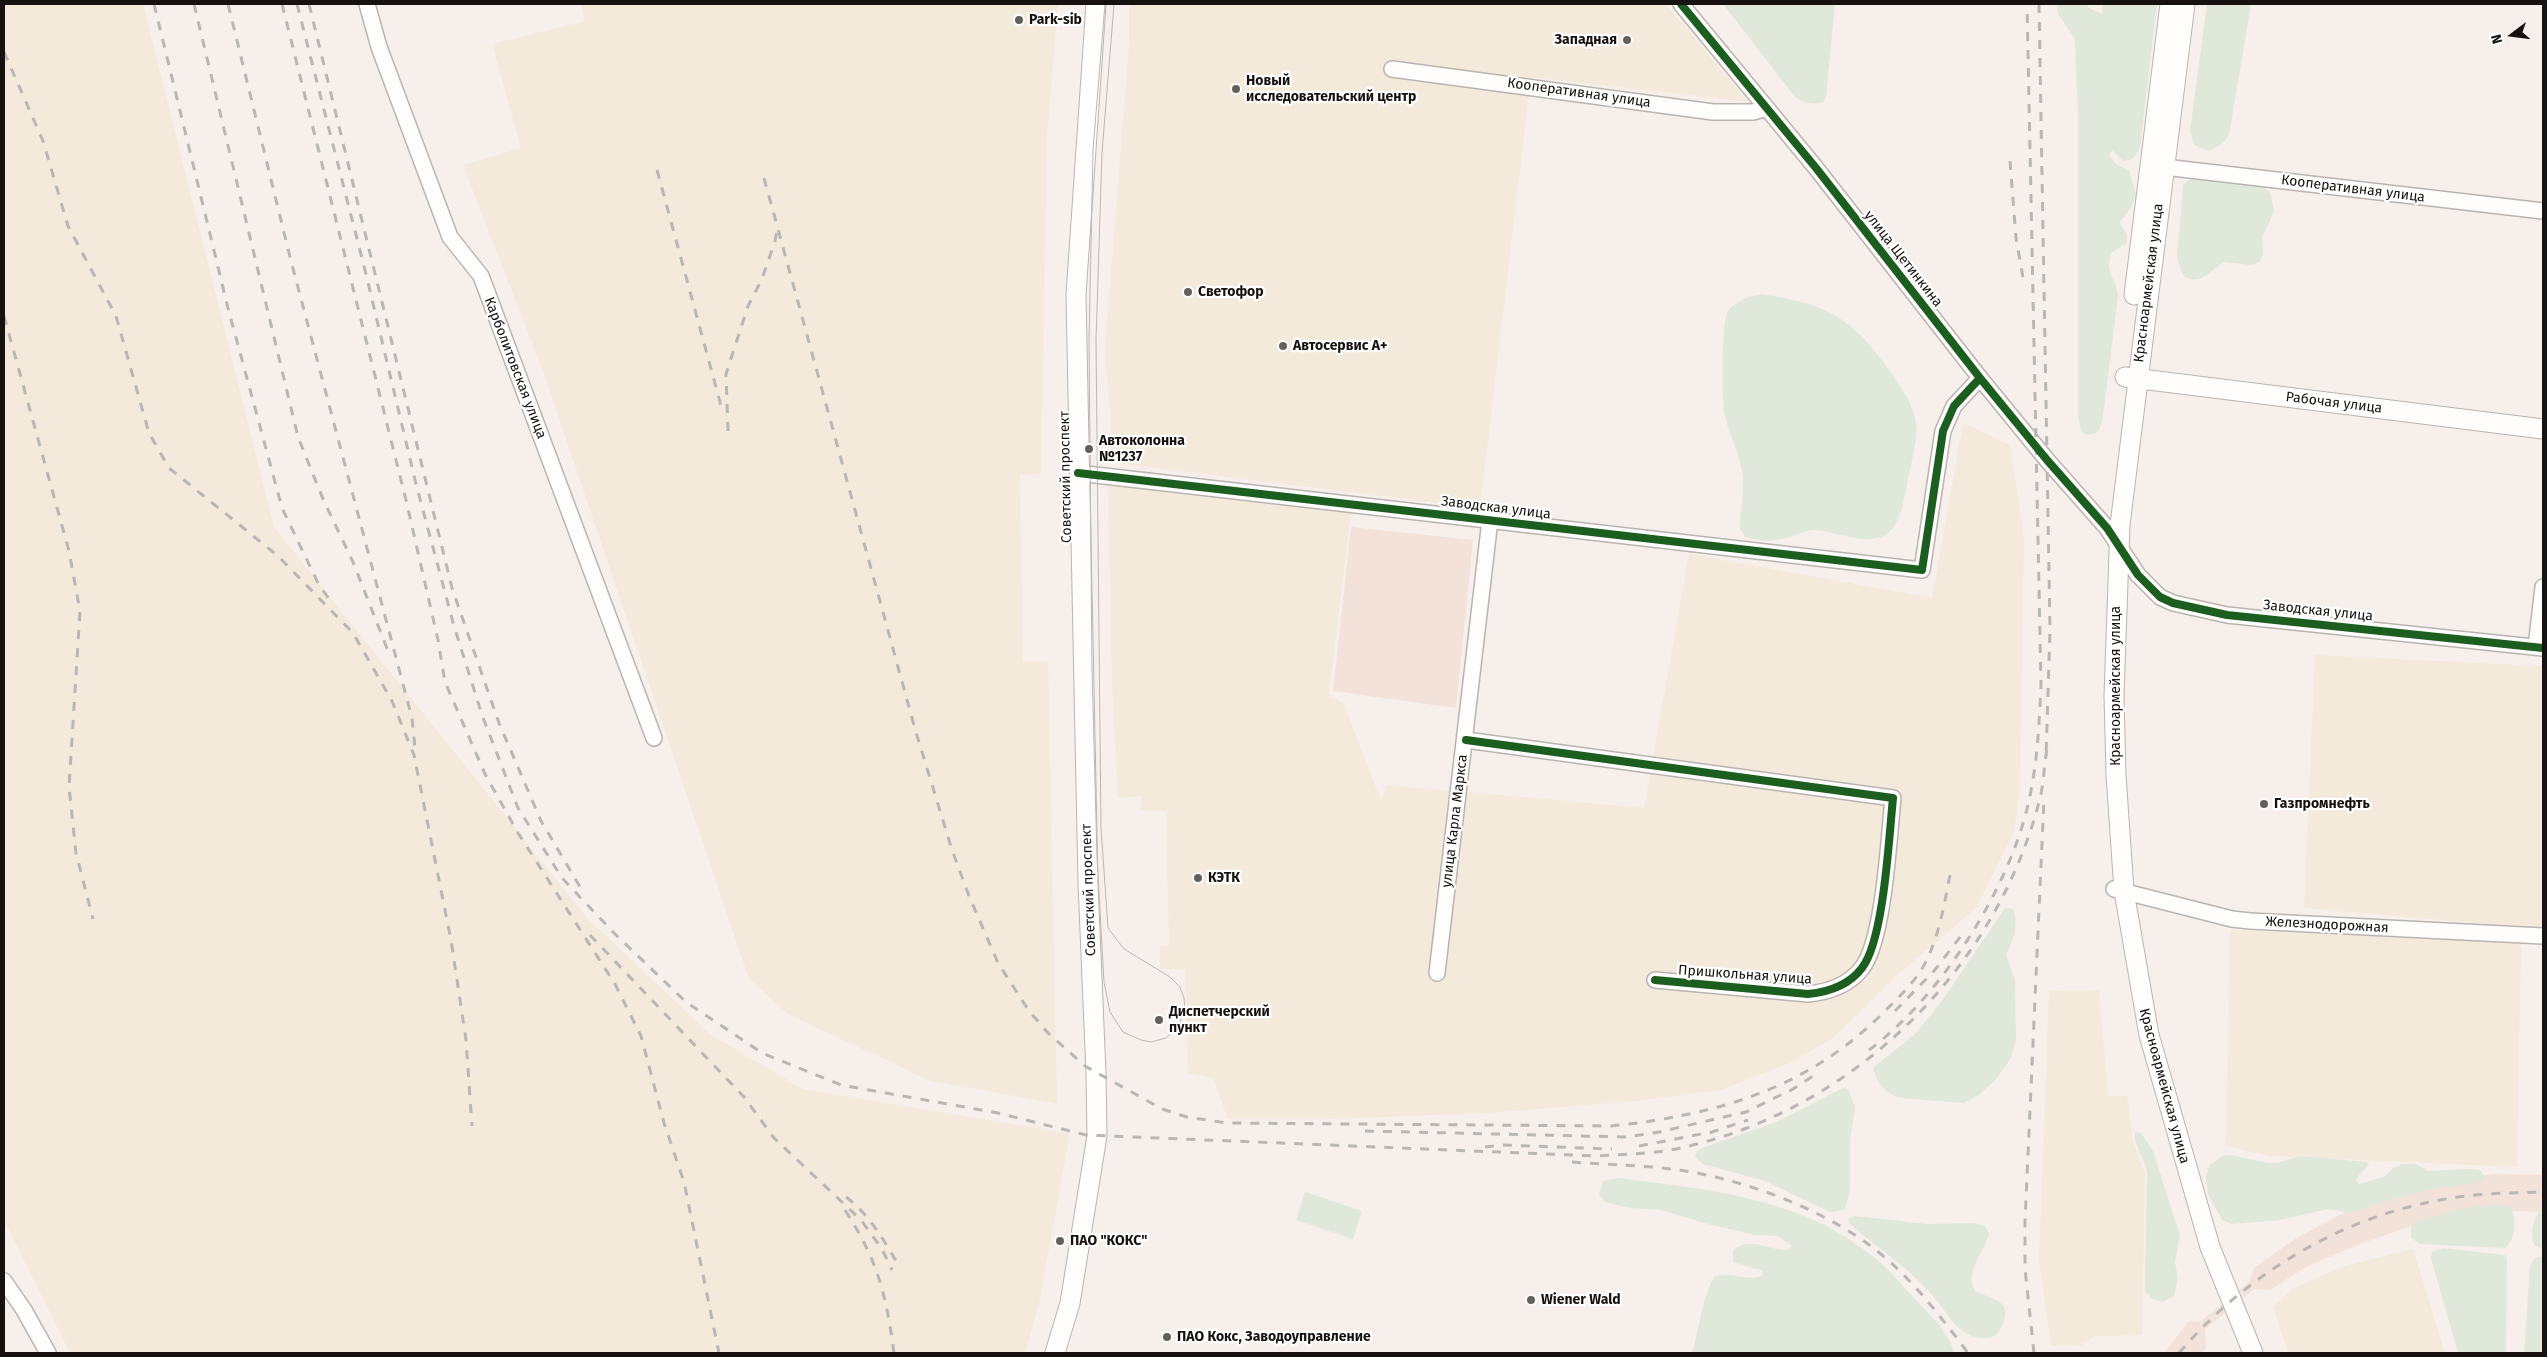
<!DOCTYPE html>
<meta charset="utf-8">
<style>
body{margin:0}
#map{position:relative;width:2547px;height:1357px;overflow:hidden;background:#f7efeb;font-family:"Fira Sans",sans-serif}
canvas{display:block}
.frame{position:absolute;inset:0;border:5px solid #17120f;pointer-events:none}
.north{position:absolute;left:2487px;top:10px;width:50px;height:50px;-webkit-text-stroke:4px #fff;paint-order:stroke;rotate:255deg;font-size:14px;font-weight:700;line-height:20px;text-align:center;color:#17120f}
.north::after{content:'';display:block;margin:auto;width:18px;height:22px;background:#17120f;clip-path:polygon(50% 0,100% 100%,50% 72%,0 100%)}
</style>
<div id="map">
<canvas width="2547" height="1357"></canvas>
<div class="frame"></div>
<div class="north">N</div>
</div>
<script>
const g = document.querySelector('canvas').getContext('2d');
g.lineJoin = 'round';
function fillPath(path, color) { g.fillStyle = color; g.fill(path, 'evenodd'); }
function strokePath(path, color, width, dash) { g.strokeStyle = color; g.lineWidth = width; g.lineCap = dash ? 'butt' : 'round'; g.setLineDash(dash || []); g.stroke(path); }
function label(font, color, halo, rows, align = 'center') {
  g.font = font + ' "Fira Sans",sans-serif'; g.lineWidth = 4.5; g.setLineDash([]); g.textBaseline = 'middle'; g.strokeStyle = halo; g.fillStyle = color; for (const [text, x, y, turn = 0] of rows) {
    g.save(); g.translate(x, y); g.rotate((+turn || 0) * Math.PI / 180); g.textAlign = isNaN(turn) ? turn : align; if (halo) g.strokeText(text, 0, 0); g.fillText(text, 0, 0); g.restore();
  }
}
const industrial = new Path2D(`
 M4 4H143L274 527 588 919 711 1035 803 1089 1070 1134 1039 1304 1025 1353H70L4 1220Z
 M581 4H1058L1047 137 1041 474 1020 475 1023 662H1048L1057 1104 928 1080 788 1014 749 979 544 374 463 165 521 148 492 44 585 21Z
 M1129 4H1666L1748 102 1531 77 1480 508 1114 463 1105 349 1129 45Z
 M1963 423 2010 445 2024 537 2020 786 2014 832 1977 907 1896 976 1834 1037 1793 1062 1721 1090 1636 1101 1489 1113 1327 1119H1228L1213 1078 1188 1073 1185 969H1160V946H1169L1166 811 1141 810V796L1118 798 1112 682 1108 481 1351 512 1329 694 1344 704 1381 801 1387 785 1644 808 1689 554 1932 598Z
 M2315 655 2543 666V929L2304 908Z
 M2230 930 2521 942 2517 1167 2269 1156 2226 1146Z
 M2099 990 2108 1096H2127L2133 1141 2145 1174 2142 1335 2095 1336 2080 1346 2051 1345 2039 1262 2049 991Z
 M2413 1249 2445 1353H2288L2273 1307 2293 1288 2348 1265Z`);
const built = new Path2D(`
 M1351 527 1473 540 1456 708 1333 691Z
 M2493 1174 2543 1175V1212L2493 1210 2463 1214 2408 1227 2357 1245 2306 1267 2270 1290 2254 1289 2205 1329 2206 1348 2203 1353H2164L2189 1321 2200 1322 2249 1282 2254 1268 2295 1239 2339 1215 2392 1193Z`);
const green = new Path2D(`
 M1723 4H1835L1826 97 1823 102C1813 105 1804 103 1795 97Z
 M2056 4H2086L2089 8 2102 14 2103 4H2157L2140 147C2136 156 2133 161 2123 161L2112 150 2109 156 2117 165 2129 170 2136 195 2131 207 2120 222 2127 235V243L2111 253C2105 276 2116 276 2118 296L2103 416C2100 429 2099 437 2084 434L2081 430 2078 415V117L2075 39 2058 14Z
 M2207 4H2251L2229 135 2223 143 2209 151 2194 145 2190 131Z
 M2190 179 2263 185 2271 195 2274 212 2262 237 2263 254 2259 262 2251 265 2224 262C2210 270 2200 288 2183 275L2177 258 2183 185Z
 M1761 294C1828 304 1853 318 1892 374 1902 389 1914 405 1916 424 1918 440 1910 468 1907 484 1904 500 1900 527 1885 535 1864 547 1836 530 1814 530 1807 530 1800 534 1793 536 1775 542 1762 542 1745 537L1740 529C1740 510 1745 490 1742 472 1739 452 1730 436 1725 417 1722 402 1721 320 1728 311 1735 301 1750 296 1761 294Z
 M2005 908 2013 909C2019 925 2014 940 2006 954L2015 981 2016 1038 2011 1058 1997 1078 1978 1096 1964 1103 1901 1098C1888 1095 1873 1081 1874 1067L1915 1034 1941 1002Z
 M1843 1088 1848 1089 1855 1107 1850 1141V1190L1845 1209 1835 1212H1830L1765 1181 1703 1164 1695 1157 1697 1151 1702 1148 1776 1122Z
 M2135 1132 2141 1133 2153 1151 2180 1235 2175 1262 2178 1279 2174 1296 2162 1302 2152 1299 2145 1291 2147 1170 2135 1141Z
 M2224 1155H2231L2268 1163H2277L2300 1156 2367 1162 2369 1165 2359 1175 2356 1181 2359 1184 2384 1177 2393 1168 2403 1164H2416L2427 1171 2470 1169 2480 1170 2485 1177 2479 1183 2437 1188 2395 1198 2351 1213 2327 1209 2280 1220 2232 1224 2222 1220 2208 1194 2206 1175 2210 1165Z
 M1619 1178C1709 1190 1802 1197 1875 1258 1889 1269 1900 1283 1912 1296 1927 1312 1949 1331 1954 1353H1692C1700 1327 1701 1301 1714 1277 1729 1270 1746 1282 1762 1276L1763 1271 1733 1262V1250C1751 1236 1767 1250 1787 1250L1792 1246 1778 1236 1755 1235 1708 1224 1661 1210 1630 1208 1605 1202 1599 1194 1603 1181Z
 M1305 1192 1362 1211 1353 1239 1296 1220Z
 M2500 1204 2511 1207C2517 1219 2516 1240 2505 1248L2419 1244 2411 1237V1224L2416 1221 2463 1208Z
 M2543 1208V1249L2535 1246C2529 1235 2533 1215 2543 1208Z
 M1854 1216 1927 1224 1974 1223 1985 1226 1989 1234C1984 1252 1964 1272 1975 1291 1994 1300 2016 1301 2000 1330 1993 1342 1976 1339 1966 1333 1954 1327 1946 1312 1938 1302 1913 1270 1879 1250 1849 1223L1848 1219Z
 M2443 1248 2505 1255 2507 1260 2506 1353H2458L2431 1258 2432 1252Z
 M2543 1256V1353H2524L2530 1266 2535 1258Z`);
const minor = new Path2D(`
 M367 4 379 47 450 237 481 276 654 738
 M1681 4 1816 168 1980 378 2047 460 2107 528 2138 575 2160 597 2173 603 2227 615 2543 648
 M1392 69 1713 112H1753L1767 108
 M2164 167 2543 211
 M1078 473 1922 570 1943 431 1954 406 1980 378
 M2536 647 2543 587
 M1466 740 1893 798C1889 836 1884 940 1862 968 1849 985 1829 992 1808 994L1655 980
 M2114 889 2232 919 2250 921 2543 936
 M1437 973 1490 520
 M4 1281 24 1310 48 1353`);
const major = new Path2D(`
 M2185 4 2120 525 2114 696 2116 775 2124 891 2149 1035 2210 1247 2253 1353
 M2134 295 2170 4
 M2125 377 2543 429
 M1055 1353 1070 1303 1097 1136 1096 1073 1088 884 1076 295 1096 4`);
const tram = new Path2D(`
 M1105 4 1093 150 1089 340 1092 669 1097 857 1104 982 1110 1012 1123 1032 1141 1040 1151 1042 1166 1038 1178 1026 1185 1011 1184 998 1180 987 1170 977 1124 949 1108 928 1101 828 1096 340 1102 153 1114 4`);
const rail = new Path2D(`
 M154 4 228 308 282 508 318 583 333 605
 M194 4 298 437 323 499 353 562 390 656
 M228 4 291 261 412 718 415 748
 M282 4 406 500 438 640 445 682 485 774 518 833 615 984 641 1036 664 1123 684 1182 719 1353
 M297 4 366 274 416 484 454 626 482 715 518 808 562 878 614 933 686 1002 762 1053 841 1085 998 1113 1086 1135 1595 1156C1627 1154 1659 1154 1689 1146 1858 1106 1998 966 2040 798 2044 782 2044 765 2047 749
 M309 4 452 588 499 723 541 821 583 892
 M2039 4 2050 630 2046 756
 M4 52 43 141 68 226 116 316 149 433 169 468 278 556 353 633 392 701 414 755 451 940 466 1040 472 1126
 M2010 161 2016 238 2024 283
 M657 170 723 413
 M764 178 915 729 952 850 969 896 998 963 1029 1011 1048 1033 1085 1066 1162 1109 1187 1117 1227 1123 1611 1126C1717 1115 1808 1089 1885 1011 1902 994 1920 977 1929 955 1941 928 1945 899 1951 870
 M4 316 69 551 80 611 69 787 76 853 93 919
 M728 431 726 374 748 306 762 279 775 241 777 230
 M590 935 744 1097 774 1138 861 1220 882 1249 892 1270
 M1895 1011 1934 971 1964 932
 M1869 1050C1939 998 2004 896 2026 813 2037 771 2039 728 2041 685L2027 4
 M1365 1131 1627 1137 1659 1132 1746 1112 1793 1089 1813 1076
 M1639 1146 1712 1132 1748 1120
 M1485 1147 1503 1145 1612 1149
 M1572 1162C1608 1165 1644 1165 1679 1170 1748 1180 1836 1213 1889 1261 1919 1288 1944 1321 1968 1353
 M846 1197C870 1215 884 1241 899 1266
 M845 1210C878 1261 886 1294 894 1353
 M2034 1353 2025 1269V1221L2044 799
 M2179 1353C2248 1272 2346 1214 2452 1198 2482 1193 2513 1193 2543 1192`);
const cycleway = new Path2D(`
 M1681 4 1816 168 1980 378 2047 460 2107 528 2138 575 2160 597 2173 603 2227 615 2543 648
 M1078 473 1922 570 1943 431 1954 406 1980 378
 M1466 740 1893 798C1889 836 1884 940 1862 968 1849 985 1829 992 1808 994L1655 980`);
const markers = [
 [1019,20,5,"#655f5c"],
 [1627,40,5,"#655f5c"],
 [1236,89,5,"#655f5c"],
 [1188,292,5,"#655f5c"],
 [1283,346,5,"#655f5c"],
 [1089,449,5,"#655f5c"],
 [2264,804,5,"#655f5c"],
 [1198,878,5,"#655f5c"],
 [1159,1020,5,"#655f5c"],
 [1060,1241,5,"#655f5c"],
 [1531,1300,5,"#655f5c"],
 [1167,1337,5,"#655f5c"]
];
const poiNames = [
 ["Park-sib",1029,20],
 ["Западная",1617,40,"right"],
 ["Новый",1246,81],
 ["исследовательский центр",1246,97],
 ["Светофор",1198,292],
 ["Автосервис А+",1293,346],
 ["Автоколонна",1099,441],
 ["№1237",1099,457],
 ["Газпромнефть",2274,804],
 ["КЭТК",1208,878],
 ["Диспетчерский",1169,1012],
 ["пункт",1169,1028],
 ["ПАО \"КОКС\"",1070,1241],
 ["Wiener Wald",1541,1300],
 ["ПАО Кокс, Заводоуправление",1177,1337]
];
const streetNames = [
 ["Кооперативная улица",1579,93,8],
 ["Кооперативная улица",2353,189,7],
 ["улица Щетинкина",1903,259,52],
 ["Красноармейская улица",2149,283,-83],
 ["Карболитовская улица",515,368,69],
 ["Рабочая улица",2334,403,7],
 ["Советский проспект",1066,477,-91],
 ["Заводская улица",1496,508,7],
 ["Заводская улица",2318,611,6],
 ["Красноармейская улица",2116,686,-90],
 ["улица Карла Маркса",1455,821,-83],
 ["Советский проспект",1089,890,-92],
 ["Железнодорожная",2327,925,3],
 ["Пришкольная улица",1745,975,4],
 ["Красноармейская улица",2164,1086,75]
];
fillPath(industrial, '#f3eadc');
fillPath(built, '#f3e2da');
fillPath(green, '#e0e8dc');
strokePath(minor, '#bab4b1', 18);
strokePath(major, '#bab4b1', 21);
strokePath(minor, '#fefdfc', 15);
strokePath(major, '#fefdfc', 19);
strokePath(tram, '#b9b7b5', 1);
strokePath(rail, '#b9b7b5', 3, [9, 9]);
strokePath(cycleway, '#1b5e20', 8);
for (const [x, y, r, color] of markers) { const dot = new Path2D(); dot.arc(x, y, r, 0, 2 * Math.PI); g.fillStyle = color; g.fill(dot); strokePath(dot, '#fff', 2); }
label('bold 14px', '#17120f', '#fff', poiNames, 'left');
label('14px', '#17120f', '#fff', streetNames);
</script>
